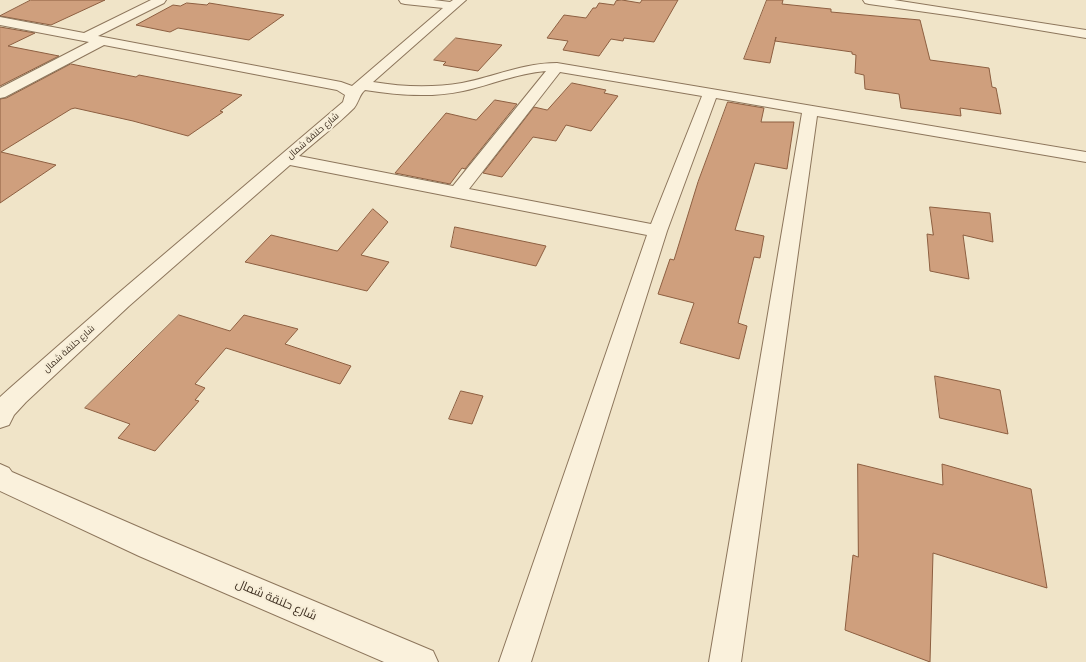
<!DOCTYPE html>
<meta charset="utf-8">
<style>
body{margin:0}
canvas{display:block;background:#f0e4c8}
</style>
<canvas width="1086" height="662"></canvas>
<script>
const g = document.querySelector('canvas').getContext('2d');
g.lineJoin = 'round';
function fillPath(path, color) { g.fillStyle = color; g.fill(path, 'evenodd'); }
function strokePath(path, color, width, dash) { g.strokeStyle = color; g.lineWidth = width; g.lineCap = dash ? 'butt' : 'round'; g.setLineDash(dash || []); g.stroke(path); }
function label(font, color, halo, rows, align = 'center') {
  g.font = font + ' Merriweather,Cairo,serif'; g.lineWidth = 4; g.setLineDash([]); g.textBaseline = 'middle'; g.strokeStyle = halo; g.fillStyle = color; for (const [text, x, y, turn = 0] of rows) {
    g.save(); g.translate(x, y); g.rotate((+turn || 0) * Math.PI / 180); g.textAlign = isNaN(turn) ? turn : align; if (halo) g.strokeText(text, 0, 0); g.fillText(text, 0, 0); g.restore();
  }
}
const building = new Path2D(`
 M31 0H105L51 25 0 16Z
 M622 0 640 3 642 0H678L654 42 624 38 623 41 611 39 599 56 563 50 568 41 547 38 564 15 586 18 593 8H596L599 3 614 5 616 1Z
 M767 0H783L782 4 831 9V12L920 20 930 60 989 68 992 87 996 88 1001 114 960 108 961 116 901 108 899 94 865 89 864 75 855 73 856 55 852 54V52L775 41 776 37 770 63 744 59Z
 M187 3 207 5 209 3 284 15 249 40 178 28 170 32 136 25 173 5 180 6Z
 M0 27 35 33 8 46 59 56 0 86Z
 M456 38 502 45 478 71 443 65 446 62 434 60Z
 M71 64 136 77 139 75 242 95 220 111 223 112 188 136 133 121 75 108 71 109 1 152 56 165 0 203V99L6 98Z
 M572 83 606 90 604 93 618 96 591 131 566 125 556 141 533 137 502 177 483 173 534 107 547 110Z
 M495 100 517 104 465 169 462 168 450 184 395 173 446 113 476 120Z
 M728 102 764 108 761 122H794L787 169 755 163 735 230 764 236 760 258 754 257 738 323 747 326 739 359 680 343 694 303 658 294 670 259 674 260 698 182Z
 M930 207 990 213 993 242 963 235 969 279 930 271 927 234 933 235Z
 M373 209 388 222 361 255 389 262 367 291 245 262 271 235 337 251Z
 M455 227 546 246 536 266 451 247Z
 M179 315 230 331 244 315 298 329 285 344 351 366 340 384 226 348 195 384 205 388 195 400 199 401 155 451 118 438 130 424 85 408Z
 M935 376 1000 390 1008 434 940 418Z
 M461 391 483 396 472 424 449 419Z
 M858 464 943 485 942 464 1031 489 1047 588 933 553 930 662 845 630 853 555 858 557Z`);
const minor = new Path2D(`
 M151 0H166L164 3 98 36 341 82 352 86 443 8 405 4 401 3 399 0H434L450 2 453 0H466L373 82C403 87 432 88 462 83 494 77 523 63 557 63L1086 152V162L817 116 741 662H709L802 113 716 98 667 231 531 662H499L647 235 290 165 129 306 26 402 14 415 9 425 0 428V397L10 388 115 296 343 102 345 95 337 90 104 45 5 97 0 98V88L89 42 0 25V17L84 33ZM546 71 453 186 299 156C317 140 337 125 354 108 359 102 359 95 365 90 398 95 430 98 463 91 491 85 517 73 546 71ZM560 72 702 96 651 224 469 189Z
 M863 0H894L1086 30V38L961 17 869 4 865 3Z
 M0 464 9 468 12 472 159 536 433 651 438 662H384L139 556 0 491Z`);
const farStreetnames = [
 ["شارع حلنقة شمال",313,136,-41],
 ["شارع حلنقة شمال",69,349,-42]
];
const nearStreetnames = [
 ["شارع حلنقة شمال",276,600,23]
];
fillPath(building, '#cf9f7d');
strokePath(building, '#8d5f41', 1);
strokePath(minor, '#8d765c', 2);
fillPath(minor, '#faf1dc');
label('9px', '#3d2e20', '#f7eed8', farStreetnames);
label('12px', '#3d2e20', '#f7eed8', nearStreetnames);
</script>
